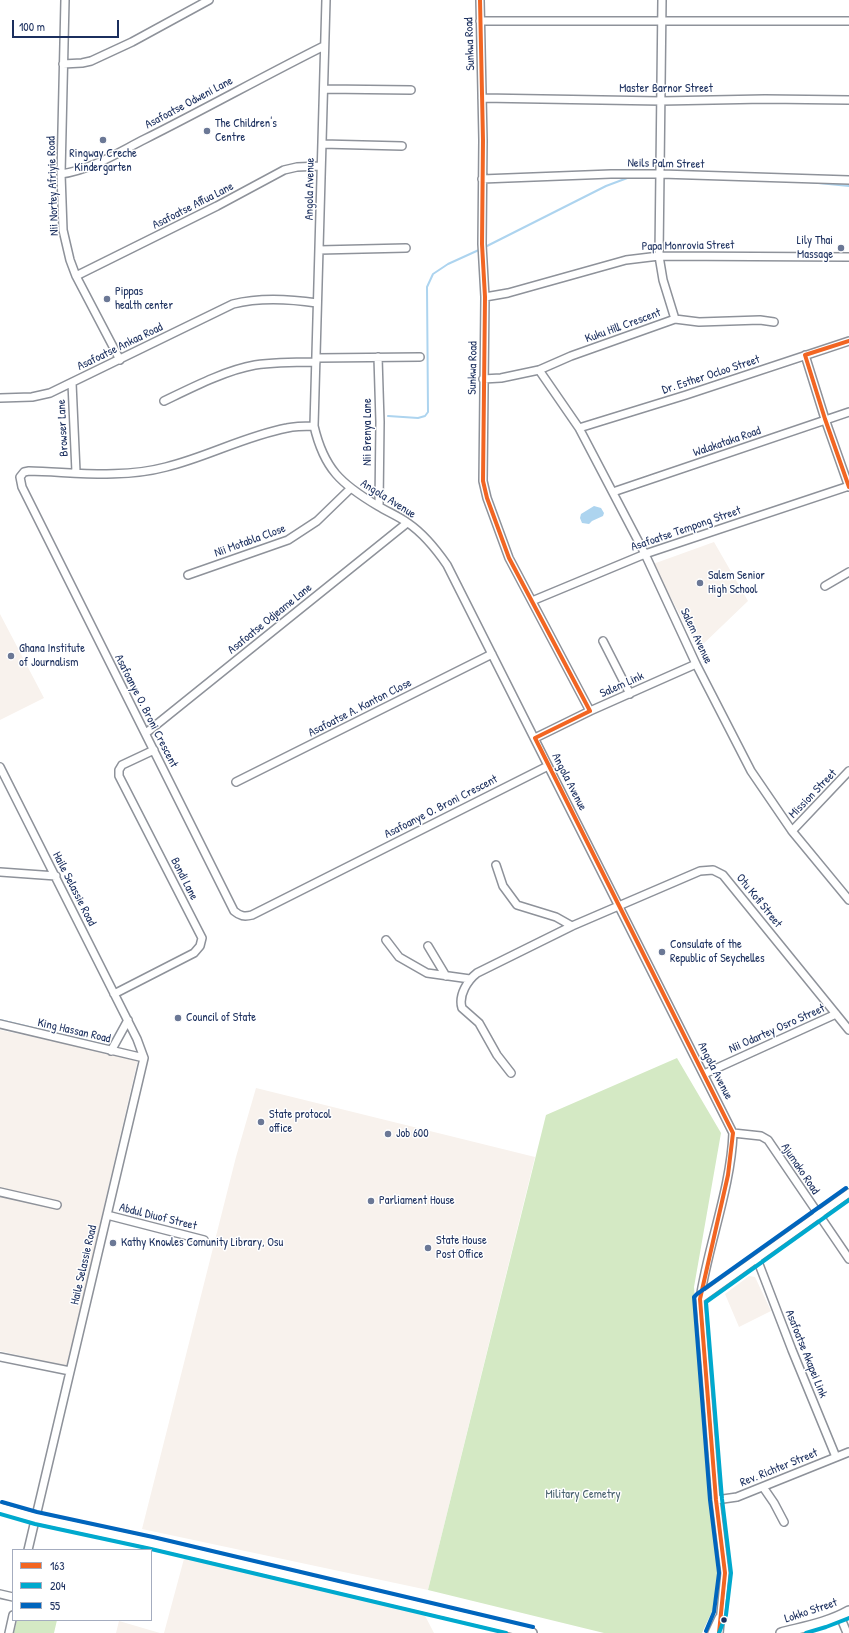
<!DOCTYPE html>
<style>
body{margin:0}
#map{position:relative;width:849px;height:1633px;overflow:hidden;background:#fff;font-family:"Patrick Hand",sans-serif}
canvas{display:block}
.legend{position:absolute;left:12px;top:1549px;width:140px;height:72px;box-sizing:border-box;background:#fff;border:1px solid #a4acbf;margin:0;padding:5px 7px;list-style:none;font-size:12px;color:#1b2f5e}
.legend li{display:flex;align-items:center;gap:8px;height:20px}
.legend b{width:20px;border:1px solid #a4acbf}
.scale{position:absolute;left:12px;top:20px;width:107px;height:18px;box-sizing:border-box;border:2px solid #1b2f5e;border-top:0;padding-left:5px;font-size:12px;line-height:14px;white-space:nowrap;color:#1b2f5e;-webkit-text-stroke:3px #fff;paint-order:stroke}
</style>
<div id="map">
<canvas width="849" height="1633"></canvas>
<ul class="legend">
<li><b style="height:5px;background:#f26522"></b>163</li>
<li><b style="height:5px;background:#00a9ce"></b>204</li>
<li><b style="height:5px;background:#0065bd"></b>55</li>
</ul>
<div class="scale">100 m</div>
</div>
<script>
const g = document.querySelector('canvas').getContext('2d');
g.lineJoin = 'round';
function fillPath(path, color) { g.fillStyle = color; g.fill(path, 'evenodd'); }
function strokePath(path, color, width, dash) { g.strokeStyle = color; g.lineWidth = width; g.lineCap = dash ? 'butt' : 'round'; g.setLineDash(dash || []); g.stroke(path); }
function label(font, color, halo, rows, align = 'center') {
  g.font = font + ' "Patrick Hand",sans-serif'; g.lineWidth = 3; g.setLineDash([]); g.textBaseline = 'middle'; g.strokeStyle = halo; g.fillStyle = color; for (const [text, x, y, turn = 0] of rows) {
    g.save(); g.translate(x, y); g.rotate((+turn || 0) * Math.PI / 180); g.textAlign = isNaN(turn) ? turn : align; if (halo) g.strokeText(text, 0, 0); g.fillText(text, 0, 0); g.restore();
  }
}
const built = new Path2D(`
 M714 542 748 601 698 649 653 564Z
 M0 614 44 698 0 720Z
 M0 1030 138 1059 67 1366 0 1351Z
 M256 1088 535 1157 428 1590 142 1529 236 1157Z
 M749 1276 755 1277 771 1311 739 1327 725 1294Z
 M185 1555 421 1608 434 1633H164Z
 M119 1621 160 1633H116Z`);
const green = new Path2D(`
 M677 1058 721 1133 694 1287 719 1596 702 1633H604L428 1590 546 1115Z
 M17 1620H57L54 1633H14Z`);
const water = new Path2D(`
 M594 506 601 508 604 513 603 516 592 521 589 524 582 523 580 518 581 514Z`);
const stream = new Path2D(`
 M808 182 849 186
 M485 247 606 186 630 177
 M388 416 418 418 425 416 428 412 427 287 433 274 448 264 481 249
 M0 1020 109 1046`);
const street = new Path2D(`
 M65 0 61 174 63 230 70 260 76 276 120 360
 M326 0 314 426C324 469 341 484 378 506 388 512 398 516 408 523 424 534 436 549 447 565L733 1133C731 1188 708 1245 700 1299L716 1500 725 1573 719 1633
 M480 0 483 140 482 244 485 297 483 481 487 498 509 558 590 711
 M662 0 659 256 663 280 675 319
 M480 21H849
 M63 64 82 63 91 61 132 42 209 0
 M324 89 411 90
 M482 98 661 101 765 99 849 100
 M322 144 402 146
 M61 174C91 170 119 152 145 139 205 109 264 76 324 46
 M482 179 611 174H661L849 180
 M319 250 406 248
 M76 276 217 206 284 170 297 167 321 166
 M485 297 508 293 626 260 659 256 849 257
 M805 355 825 419 849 487
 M378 357 380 422 379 506
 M317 358 420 357
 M539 370 579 428 645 554 696 664 751 771 792 831 849 900
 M483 379 501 378 539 370 571 356 675 319 699 322 760 320 774 322
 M72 383 76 472
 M0 398 32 397 50 393 233 304C260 297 290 299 317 303
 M164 401C191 388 226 370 255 365 275 362 296 362 316 362
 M314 426C305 426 296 426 287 428 245 436 207 457 166 467 121 479 74 472 29 471L24 472 20 477 22 487 234 911C240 916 244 917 252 915L548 766
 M579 428 686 395 849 341
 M613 492 849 412
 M188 575 288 540 317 521 350 489
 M825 586 849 572
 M532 601 645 554 849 486
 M603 641 630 694
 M146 733 407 523
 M535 738 590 711 696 664
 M0 767 137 1039 144 1058 28 1550
 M236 782 492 654
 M792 831 849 771
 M496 865 503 886 517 905 556 917 572 926
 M0 872 56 876
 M386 940 399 957 427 973 470 979
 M428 946 446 976
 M114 994 194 953 200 946 202 938 119 776V770L122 765 154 750
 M0 1024 144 1058
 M111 1051 128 1020
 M511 1073 497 1055 479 1023 462 1008C458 995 468 980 477 973L572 926 700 871 713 870 723 875 849 1030
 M704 1074 836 1014
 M733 1133 761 1136 768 1140 849 1259
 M0 1192 57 1205
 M107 1215 204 1240
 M757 1259 792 1350 836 1457
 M700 1299 849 1193
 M0 1357 70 1371
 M763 1487 774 1503 784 1522
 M716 1500 737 1497 849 1452
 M0 1594 13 1597
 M840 1616 847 1633
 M9 1633 13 1615
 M712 1633 719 1618`);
const secondary = new Path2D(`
 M0 1508 36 1518 152 1543 532 1633
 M781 1633C804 1627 828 1623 849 1611`);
const bus1 = new Path2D(`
 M480 0 483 140 482 244 485 297 483 481 487 498 509 558 590 711 535 738 733 1133 728 1175 700 1299 716 1500 725 1573 719 1633
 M849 341 805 355 825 419 849 487`);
const bus2 = new Path2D(`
 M0 1514 35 1524 151 1549 506 1633
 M719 1633 726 1615 731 1573 722 1499 706 1302 849 1200
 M806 1633 826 1627 849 1618`);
const bus3 = new Path2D(`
 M2 1502 37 1512 153 1537 533 1627
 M706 1631 714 1612 719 1573 710 1500 694 1297 697 1294 846 1188`);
const markers = [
 [207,131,4,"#6b7896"],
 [103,140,4,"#6b7896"],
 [841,248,4,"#6b7896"],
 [107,299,4,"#6b7896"],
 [700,583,4,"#6b7896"],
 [11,656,4,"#6b7896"],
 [662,952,4,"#6b7896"],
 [178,1018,4,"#6b7896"],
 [261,1122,4,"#6b7896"],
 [388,1134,4,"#6b7896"],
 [371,1201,4,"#6b7896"],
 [113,1243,4,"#6b7896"],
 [428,1248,4,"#6b7896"],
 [724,1620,3.5,"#1b2f5e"]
];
const streetNames = [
 ["Sunkwa Road",470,44,-92],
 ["Master Barnor Street",666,89],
 ["Asafoatse Odweni Lane",189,103,-28],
 ["Neils Palm Street",666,164,1],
 ["Nii Nortey Afriyie Road",53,186,-92],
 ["Angola Avenue",310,189,-89],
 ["Asafoatse Affua Lane",193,206,-27],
 ["Papa Monrovia Street",688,246,-1],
 ["Kuku Hill Crescent",623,326,-20],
 ["Asafoatse Ankaa Road",120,347,-26],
 ["Sunkwa Road",473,368,-89],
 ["Dr. Esther Ocloo Street",711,375,-18],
 ["Browser Lane",63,428,-93],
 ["Nii Brenya Lane",368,432,-90],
 ["Walakataka Road",727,442,-19],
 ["Angola Avenue",388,499,32],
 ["Asafoatse Tempong Street",686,529,-19],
 ["Nii Motabla Close",250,541,-20],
 ["Asafoatse Odjeame Lane",270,619,-39],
 ["Salem Avenue",696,636,65],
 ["Salem Link",622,685,-24],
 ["Asafoatse A. Kanton Close",360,708,-27],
 ["Asafoanye O. Broni Crescent",146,711,63],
 ["Angola Avenue",569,782,63],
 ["Mission Street",813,794,-46],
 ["Asafoanye O. Broni Crescent",441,807,-27],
 ["Bondi Lane",184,879,63],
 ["Haile Selassie Road",74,889,63],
 ["Otu Kofi Street",759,901,51],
 ["Nii Odartey Osro Street",777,1029,-24],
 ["King Hassan Road",74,1031,13],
 ["Angola Avenue",715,1071,63],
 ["Ajumako Road",800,1169,56],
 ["Abdul Diuof Street",158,1217,14],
 ["Haile Selassie Road",84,1265,-77],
 ["Asafoatse Akapei Link",806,1354,68],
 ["Rev. Richter Street",779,1468,-22],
 ["Lokko Street",811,1611,-18]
];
const poiNames = [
 ["The Children's",215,124],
 ["Centre",215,138],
 ["Ringway Creche",103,154,"center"],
 ["Kindergarten",103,168,"center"],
 ["Lily Thai",833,241,"right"],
 ["Massage",833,255,"right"],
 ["Pippas",115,292],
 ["health center",115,306],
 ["Salem Senior",708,576],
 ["High School",708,590],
 ["Ghana Institute",19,649],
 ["of Journalism",19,663],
 ["Consulate of the",670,945],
 ["Republic of Seychelles",670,959],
 ["Council of State",186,1018],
 ["State protocol",269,1115],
 ["office",269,1129],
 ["Job 600",396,1134],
 ["Parliament House",379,1201],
 ["State House",436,1241],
 ["Post Office",436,1255],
 ["Kathy Knowles Comunity Library, Osu",121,1243]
];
const parkNames = [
 ["Military Cemetry",583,1495]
];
fillPath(built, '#f8f2ed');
fillPath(green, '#d4e9c4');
fillPath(water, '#add4ef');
strokePath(stream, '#add4ef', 2);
strokePath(street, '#8e929a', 10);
strokePath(secondary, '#8e929a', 12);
strokePath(street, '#fff', 7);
strokePath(secondary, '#fff', 9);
strokePath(bus1, '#f26522', 4);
strokePath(bus2, '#00a9ce', 4);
strokePath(bus3, '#0065bd', 4);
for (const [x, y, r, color] of markers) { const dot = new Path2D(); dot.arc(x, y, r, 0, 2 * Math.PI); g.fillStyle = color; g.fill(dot); strokePath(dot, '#fff', 1.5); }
label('12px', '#1b2f5e', '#fff', streetNames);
label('12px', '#1b2f5e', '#fff', poiNames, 'left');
label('12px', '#48616e', '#fff', parkNames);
</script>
